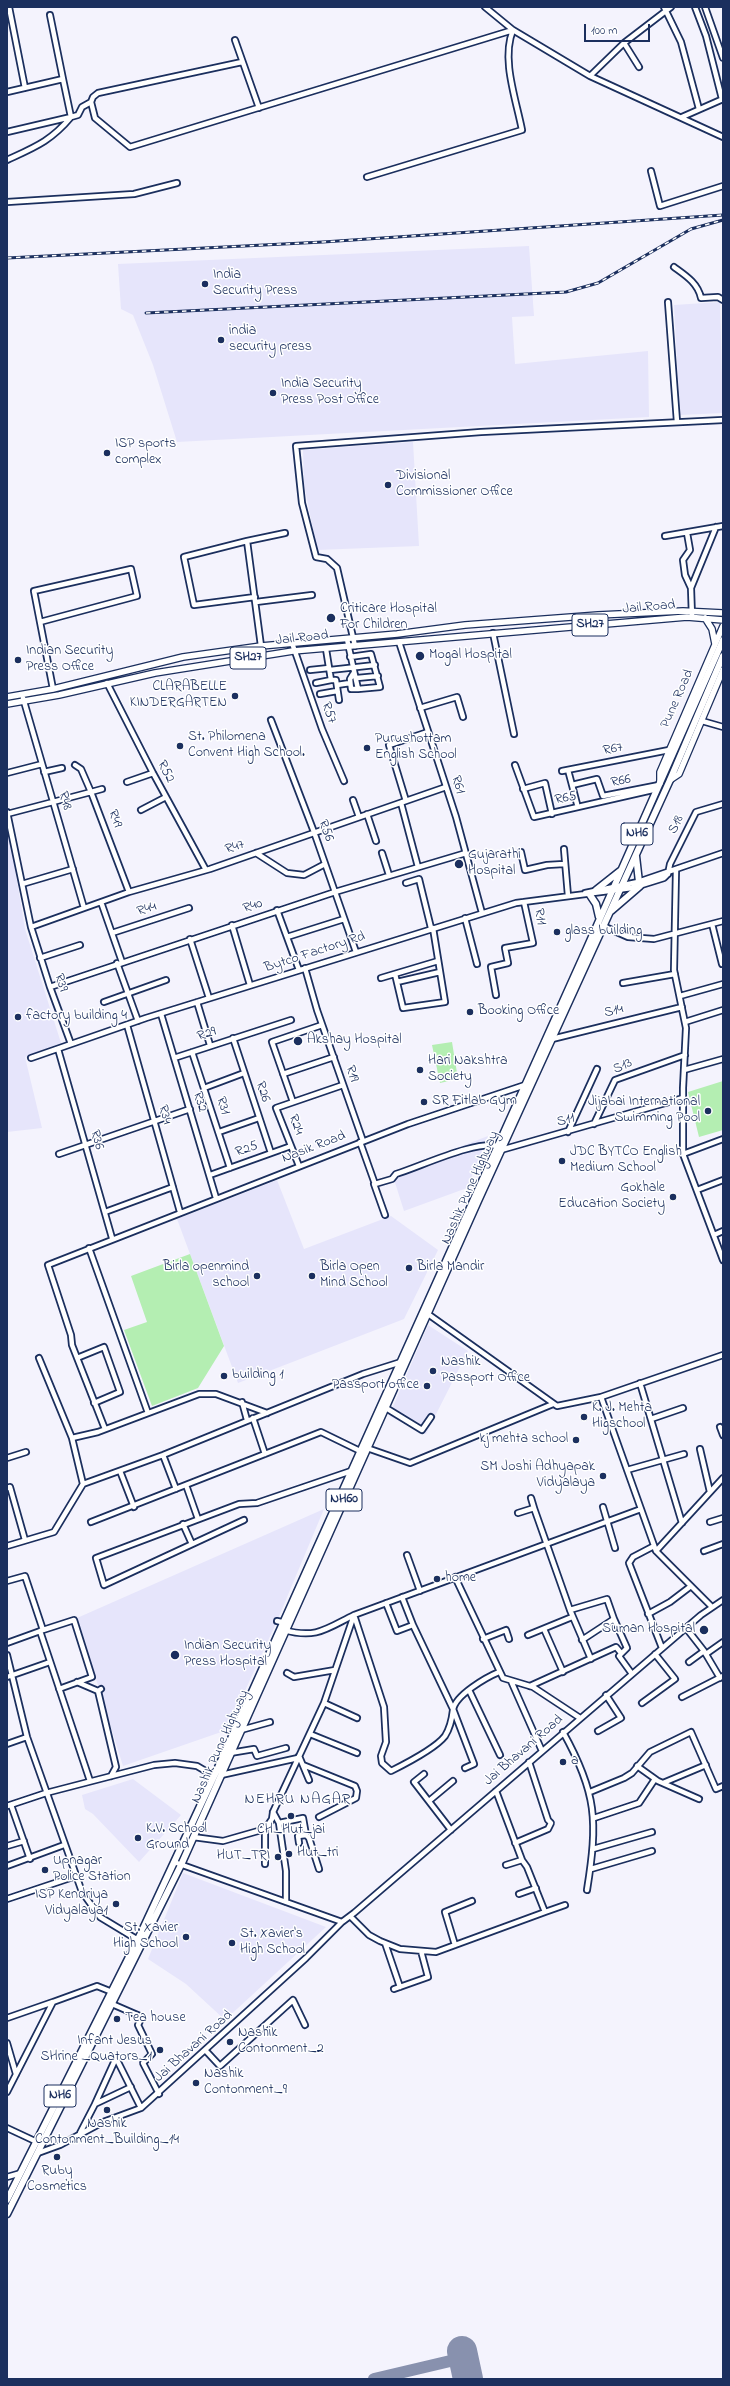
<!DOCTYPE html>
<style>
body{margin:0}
#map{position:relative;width:730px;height:2386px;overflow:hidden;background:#f4f3fd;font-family:"Indie Flower",sans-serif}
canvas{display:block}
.frame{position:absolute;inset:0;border:8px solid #1b2f5e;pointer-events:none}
.scale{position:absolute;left:584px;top:24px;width:66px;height:18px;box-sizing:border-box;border:2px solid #1b2f5e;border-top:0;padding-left:5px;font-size:12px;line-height:14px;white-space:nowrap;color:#1b2f5e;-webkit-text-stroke:3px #fff;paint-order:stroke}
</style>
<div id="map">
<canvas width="730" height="2386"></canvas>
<div class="frame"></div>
<div class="scale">100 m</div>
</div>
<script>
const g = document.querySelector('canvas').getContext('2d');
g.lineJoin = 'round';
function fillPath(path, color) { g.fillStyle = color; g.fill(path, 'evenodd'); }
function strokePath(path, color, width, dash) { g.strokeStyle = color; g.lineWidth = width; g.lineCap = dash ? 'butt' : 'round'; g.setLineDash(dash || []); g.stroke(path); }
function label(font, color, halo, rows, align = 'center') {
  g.font = font + ' "Indie Flower",sans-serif'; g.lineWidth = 3; g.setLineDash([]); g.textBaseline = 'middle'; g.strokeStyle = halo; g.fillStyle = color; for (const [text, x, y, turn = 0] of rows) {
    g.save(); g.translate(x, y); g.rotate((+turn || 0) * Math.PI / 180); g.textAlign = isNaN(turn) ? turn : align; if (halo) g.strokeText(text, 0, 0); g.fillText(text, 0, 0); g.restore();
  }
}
const built = new Path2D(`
 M529 246 534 316 512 317 515 364 648 351 649 417 177 442 153 365 133 315 121 309 118 264Z
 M720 302 723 413 680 415 674 305Z
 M413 442 419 546 317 550 304 484 303 450Z
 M7 820 25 929 61 1043 25 1057 42 1128 7 1132Z
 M488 1136 467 1188 404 1211 392 1173Z
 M277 1180 304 1249 391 1216 438 1250 404 1319 238 1383 177 1219Z
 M428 1325 468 1351 426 1434 389 1416Z
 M324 1509 277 1621 227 1730 123 1766 77 1618Z
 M133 1779 181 1815 139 1862 93 1814 85 1809 82 1795Z
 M183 1873 326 1927 225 2020 186 1984 148 1959Z`);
const green = new Path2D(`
 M452 1042 458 1079 440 1083 432 1045Z
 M723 1081V1130L699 1137 688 1092Z
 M190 1254 224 1346 198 1388 152 1406 124 1330 147 1322 131 1276Z`);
const taxiway = new Path2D(`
 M374 2379 463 2358`);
const runway = new Path2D(`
 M462 2351 468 2379`);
const minor = new Path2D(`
 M9 7 25 88
 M485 7 513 30 590 76 723 137
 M664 7 681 42 699 109
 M695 7 706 36 722 99
 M705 7 723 58
 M50 15 63 79
 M235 40 259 108
 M624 43 639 67
 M590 76 624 43 671 7
 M7 92 63 79 71 117C51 141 35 147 7 160
 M91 102 93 97 98 93 242 62
 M682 117 723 99
 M7 132 71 117 78 115 82 107 91 102 95 118 130 147 513 30
 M651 171 660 206 723 186
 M367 177 522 130C516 99 501 59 513 30
 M7 202 134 194 177 183
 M674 267C685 275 698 283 701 298L718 297 723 300
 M668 302 677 422
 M687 533 690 550 683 560 685 575 691 588
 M665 536 723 526
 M247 541 285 533
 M255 597 194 605 184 557 247 541 261 646
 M256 602 312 595
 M692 617 691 588 716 527
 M40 622 137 596 131 569 34 591 53 689
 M493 633 514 734
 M347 639 358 689H351L350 679 353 674
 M399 642 456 817 482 913
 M292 643 322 729 344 781
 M355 646 337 568 327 559 316 557 302 503 296 446 481 432 723 420
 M326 649 331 680H336L339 700
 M350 657 371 654 380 687 358 689
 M310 670 329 668
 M330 670 375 665
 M357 678 378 676
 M107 683 153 773 206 870
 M316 683 331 680
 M337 685 350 683
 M320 694 337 691
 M23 698 84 908
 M420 708 457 697 463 717
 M271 720 314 832 356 952
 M702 721 723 727
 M75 765 81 769 91 792 102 789
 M515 765 534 817 657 789
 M568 770 572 785
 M562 771 669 750
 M44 772 62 768
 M7 773 42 764
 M127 782 153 773
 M523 789 545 783 552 814
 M353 800 359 817
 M406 801 389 745 428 732
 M401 803 418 867
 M577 804 572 785 597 779 603 796 659 785
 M141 810 166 797
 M7 812 31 927 50 987 71 1044
 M7 814 91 792 129 892
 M367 814 376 841
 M564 849 568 896
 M521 852 525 870 547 865 564 864
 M256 853 287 873 304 875 325 864
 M382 853 389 875
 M676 870 674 970 686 1028 683 1088V1154L723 1260
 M668 874 670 864 696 812 723 804
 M406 883 419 879 431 928
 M22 884 73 869
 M585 893 638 882 723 853
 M101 902 122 962
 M277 910 299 970
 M465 918 477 964
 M712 924 722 964
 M232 925 250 985
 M603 926 628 937 654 939 723 921
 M31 927 129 892 210 869 446 787
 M112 933 189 908
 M287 937 344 919
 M190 939 209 998
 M40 958 80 945
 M117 963 138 1021
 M305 968 317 1010 363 1141
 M395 974 403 1008 445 1002 433 928
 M381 978 438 961
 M397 982 440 972
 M623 983 675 974
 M50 987 335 892 466 853
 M496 995 491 967 508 963 505 948 533 943 524 902
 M680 996 723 984
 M104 1002 166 980
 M197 1002 210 1045
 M161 1014 216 1198
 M685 1022 723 1010
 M127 1025 180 1212
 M233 1038 271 1153
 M552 1039 682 1007
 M58 1049 112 1238
 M192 1052 230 1168
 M31 1058 146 1018 516 903 632 888 664 878 668 874
 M174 1058 291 1020
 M684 1070 723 1059
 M283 1074 334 1057
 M204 1088 244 1073
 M293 1102 272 1042 322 1025
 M594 1124 615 1080 685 1055
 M219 1132 259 1118
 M568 1132 597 1069
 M360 1142 375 1184 392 1179 396 1174C420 1167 479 1138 501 1147
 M501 1150 683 1098
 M59 1154 190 1109
 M683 1154 723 1139
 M299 1166 276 1108 343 1085
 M210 1175 291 1146
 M374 1184 385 1215
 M697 1190 723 1180
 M105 1212 173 1187
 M714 1235 723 1231
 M89 1248 148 1413
 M428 1314 557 1406 601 1397 656 1551 712 1607
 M39 1358 72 1438 83 1484
 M77 1358 104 1347 120 1392 94 1403
 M640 1383 682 1523
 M601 1397 723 1355
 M242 1402 247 1420
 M386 1408 422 1430 431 1417
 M253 1418 265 1454
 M651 1419 683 1408
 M720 1427 723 1435
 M105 1429 72 1345 71 1335 48 1265 408 1124 525 1085
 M72 1438 98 1432 199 1394H216L267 1413
 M367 1448 410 1463 553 1404
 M700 1449 710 1492
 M163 1455 176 1489
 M7 1458 26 1452
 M627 1470 684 1454
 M120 1471 134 1507
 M186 1485 198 1519
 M7 1488 10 1487 25 1540
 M531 1498 534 1508
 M603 1507 615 1548
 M518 1513 534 1508 570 1610 591 1659
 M244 1520 104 1585 96 1558 239 1504 257 1503 351 1471
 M91 1522 321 1432 360 1451
 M710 1522 723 1518
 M183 1524 192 1544
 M7 1546 54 1532 83 1484 163 1455 363 1374 401 1362
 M654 1546 633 1557 629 1563 662 1648
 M656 1551 723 1478
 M704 1551 723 1544
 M407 1555 420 1591
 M455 1577 503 1678 533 1687 580 1718
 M7 1581 25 1576 43 1630 7 1643
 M402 1597 413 1625
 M386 1603 397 1631 413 1625 453 1709 474 1764 465 1768
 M570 1610 607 1599 614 1619 582 1640
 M648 1614 670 1602 691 1586
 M354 1615 384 1707 386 1742 381 1756 382 1763 391 1771C405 1764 435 1749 445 1736 450 1728 452 1719 453 1710 455 1695 487 1677 499 1672
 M614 1619 627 1648 619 1656 632 1674
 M277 1621 286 1623
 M686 1628 704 1651 720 1678
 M544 1629 563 1672
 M43 1630 74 1620 92 1677 59 1689
 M284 1630C316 1639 326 1629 354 1615L641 1509
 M40 1631 90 1781
 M528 1635 572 1617
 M483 1639 506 1630 509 1639
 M706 1654 723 1642
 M7 1655 27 1737 82 1892 100 1917 138 1940
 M689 1662 704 1651
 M287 1673 294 1677 335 1670
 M7 1677 50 1662
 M511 1681 542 1751
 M77 1682 98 1691 101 1689
 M530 1686 616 1647 621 1653
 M469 1690 500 1755
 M98 1691 116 1767 111 1776
 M682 1697 723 1676
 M324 1703 357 1718
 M642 1703 675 1679 655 1654
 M241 1730 270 1722
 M598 1731 621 1718 606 1695
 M563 1732C597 1793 598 1821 587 1890
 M310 1734 357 1753
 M7 1744 27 1737
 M230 1753 254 1749 257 1756 286 1748
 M299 1756 309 1780
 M303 1765 355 1786 357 1791 356 1798 319 1817
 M637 1766 658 1781 699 1799
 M424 1774 414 1782 451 1830
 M221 1775 298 1758
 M663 1783 706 1765
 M496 1791 522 1860 527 1867 545 1912 565 1905
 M590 1792 624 1778 632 1773 650 1752 691 1732 716 1789 723 1786
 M429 1801 453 1781
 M11 1805 30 1859
 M7 1806 46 1793 154 1765 175 1763 197 1766 214 1776
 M273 1812 279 1823
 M594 1818 639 1803 655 1779
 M193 1837 223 1841 265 1829 272 1819 273 1812 324 1703 354 1615
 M299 1843 298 1836 306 1835
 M515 1843 548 1829 551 1823 548 1820 529 1762
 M7 1846 24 1841
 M593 1849 652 1832
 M174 1862 342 1922 354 1913 701 1615 723 1600
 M265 1864V1829
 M506 1865 522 1860
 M7 1866 64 1845
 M591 1869 652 1851
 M519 1894 536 1888
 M7 1899 76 1876
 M286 1902V1871L279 1823 303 1818 306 1835 309 1838 319 1869
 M350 1916 369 1935 380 1941 400 1949 436 1952 545 1912
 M385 1943 400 1987
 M455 1945 445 1912 472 1901
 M394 1989 428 1977 421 1951
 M112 2004 142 2017 138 2025 152 2054 143 2063 159 2094
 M7 2018 53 2002
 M7 2043 16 2074
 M206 2051 220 2066 293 2000 305 2025
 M7 2092 53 2002 97 1986 112 1992
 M95 2104 116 2058 141 2108
 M7 2128 37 2142
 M80 2133 95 2104 131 2087
 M38 2153 60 2145 103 2122 141 2108 306 1958 342 1922
 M7 2177 21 2173`);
const major = new Path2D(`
 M705 618 712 629 715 644
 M7 697 53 689 183 657 261 646 397 634 465 625 598 615 683 611 723 613
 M7 704 59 695 155 673 293 651 687 617 723 620
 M670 780 679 774 723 670
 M660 783V772L723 626`);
const highway = new Path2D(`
 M636 856 639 882
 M596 890 620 871
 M590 895 596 904 599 917
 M611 911 640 886
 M7 2200 142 1931 216 1772 587 948 723 640
 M7 2214 181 1865 478 1201 670 780 723 656`);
const rail = new Path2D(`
 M7 258 323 242 723 215
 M146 313 566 292 598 283 691 229 723 220`);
const markers = [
 [205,284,4,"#1b2f5e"],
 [221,340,4,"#1b2f5e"],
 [273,393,4,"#1b2f5e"],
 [107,453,4,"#1b2f5e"],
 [388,485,4,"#1b2f5e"],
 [331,618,5,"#1b2f5e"],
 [420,656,5,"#1b2f5e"],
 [18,660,4,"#1b2f5e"],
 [235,696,4,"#1b2f5e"],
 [180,746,4,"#1b2f5e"],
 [367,748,4,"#1b2f5e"],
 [459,864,5,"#1b2f5e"],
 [557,932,4,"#1b2f5e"],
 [470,1012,4,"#1b2f5e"],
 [18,1017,4,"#1b2f5e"],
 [298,1041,5,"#1b2f5e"],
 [420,1070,4,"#1b2f5e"],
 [424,1102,4,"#1b2f5e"],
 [708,1111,4,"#1b2f5e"],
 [562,1161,4,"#1b2f5e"],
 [673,1197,4,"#1b2f5e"],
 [409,1268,4,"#1b2f5e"],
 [257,1276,4,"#1b2f5e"],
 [312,1276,4,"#1b2f5e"],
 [433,1371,4,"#1b2f5e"],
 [224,1376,4,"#1b2f5e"],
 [427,1386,4,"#1b2f5e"],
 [584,1417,4,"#1b2f5e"],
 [576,1440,4,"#1b2f5e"],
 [603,1476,4,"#1b2f5e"],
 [437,1579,4,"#1b2f5e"],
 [704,1630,5,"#1b2f5e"],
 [175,1655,5,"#1b2f5e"],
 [563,1762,4,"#1b2f5e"],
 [291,1816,4,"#1b2f5e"],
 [138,1838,4,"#1b2f5e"],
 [289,1854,4,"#1b2f5e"],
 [278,1857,4,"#1b2f5e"],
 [45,1870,4,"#1b2f5e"],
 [116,1904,4,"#1b2f5e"],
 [186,1937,4,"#1b2f5e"],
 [232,1943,4,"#1b2f5e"],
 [117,2019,4,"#1b2f5e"],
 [230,2042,4,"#1b2f5e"],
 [160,2050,4,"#1b2f5e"],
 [196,2083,4,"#1b2f5e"],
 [107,2110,4,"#1b2f5e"],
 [57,2157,4,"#1b2f5e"]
];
const shields = [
 [590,625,36],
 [248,658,36],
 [637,834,32],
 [344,1500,36],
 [60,2096,32]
];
const shieldNames = [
 ["SH27",590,625],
 ["SH27",248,658],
 ["NH6",637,834],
 ["NH60",344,1500],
 ["NH6",60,2096]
];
const poiNames = [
 ["India",213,276],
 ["Security Press",213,292],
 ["india",229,332],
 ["security press",229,348],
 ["India Security",281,385],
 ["Press Post Office",281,401],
 ["ISP sports",115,445],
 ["complex",115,461],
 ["Divisional",396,477],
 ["Commissioner Office",396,493],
 ["Criticare Hospital",340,610],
 ["For Children",340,626],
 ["Indian Security",26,652],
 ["Press Office",26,668],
 ["Mogal Hospital",429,656],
 ["CLARABELLE",227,688,"right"],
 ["KINDERGARTEN",227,704,"right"],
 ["St. Philomena",188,738],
 ["Convent High School.",188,754],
 ["Purushottam",375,740],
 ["English School",375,756],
 ["Gujarathi",468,856],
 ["Hospital",468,872],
 ["glass building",565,932],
 ["Booking Office",478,1012],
 ["factory building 4",26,1017],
 ["Akshay Hospital",307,1041],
 ["Hari Nakshtra",428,1062],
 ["Society",428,1078],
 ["SR Fitlab Gym",432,1102],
 ["Jijabai International",700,1103,"right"],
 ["Swimming Pool",700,1119,"right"],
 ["JDC BYTCO English",570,1153],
 ["Medium School",570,1169],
 ["Gokhale",665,1189,"right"],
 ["Education Society",665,1205,"right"],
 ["Birla openmind",249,1268,"right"],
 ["school",249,1284,"right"],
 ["Birla Open",320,1268],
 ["Mind School",320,1284],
 ["Birla Mandir",417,1268],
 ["Nashik",441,1363],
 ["Passport Office",441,1379],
 ["building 1",232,1376],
 ["Passport office",419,1386,"right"],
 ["K. J. Mehta",592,1409],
 ["Higschool",592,1425],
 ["kj mehta school",568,1440,"right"],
 ["SM Joshi Adhyapak",595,1468,"right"],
 ["Vidyalaya",595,1484,"right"],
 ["home",445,1579],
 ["Suman Hospital",695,1630,"right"],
 ["Indian Security",184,1647],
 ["Press Hospital",184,1663],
 ["a",571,1762],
 ["K.V. School",146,1830],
 ["Ground",146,1846],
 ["CH_Hut_jai",291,1831,"center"],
 ["Hut_tri",297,1854],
 ["HUT_TRI",270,1857,"right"],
 ["Upnagar",53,1862],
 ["Police Station",53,1878],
 ["ISP Kendriya",108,1896,"right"],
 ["Vidyalaya1",108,1912,"right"],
 ["St. Xavier",178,1929,"right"],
 ["High School",178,1945,"right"],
 ["St. Xavier's",240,1935],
 ["High School",240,1951],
 ["Tea house",125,2019],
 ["Nashik",238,2034],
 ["Contonment_2",238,2050],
 ["Infant Jesus",152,2042,"right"],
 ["SHrine _Quators_1",152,2058,"right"],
 ["Nashik",204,2075],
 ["Contonment_9",204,2091],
 ["Nashik",107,2125,"center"],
 ["Contonment_Building_14",107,2141,"center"],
 ["Ruby",57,2172,"center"],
 ["Cosmetics",57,2188,"center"]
];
const streetNames = [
 ["Jail Road",649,608,-5],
 ["Jail Road",302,639,-6],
 ["Pune Road",678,699,-66],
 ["R57",328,713,70],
 ["R67",613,750,-11],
 ["R52",165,772,62],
 ["R66",621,782,-12],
 ["R61",457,785,72],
 ["R65",566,799,-12],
 ["R48",64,801,74],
 ["R49",114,819,69],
 ["S18",677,825,-64],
 ["R56",325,831,70],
 ["R47",235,848,-19],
 ["R40",253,907,-18],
 ["R44",147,910,-18],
 ["R11",539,917,78],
 ["Bytco Factory Rd",315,953,-18],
 ["R39",60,983,71],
 ["S14",614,1012,-14],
 ["R29",207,1035,-19],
 ["S13",623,1067,-25],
 ["R19",351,1074,71],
 ["R26",262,1092,72],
 ["R32",199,1102,73],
 ["R31",222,1106,72],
 ["R34",164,1115,74],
 ["S11",566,1121,-16],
 ["R24",295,1125,69],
 ["R36",96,1140,74],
 ["Nasik Road",314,1148,-21],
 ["R25",247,1150,-20],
 ["Nashik Pune Highway",471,1188,-66],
 ["Nashik Pune Highway",221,1747,-66],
 ["Jai Bhavani Road",524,1751,-41],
 ["Jai Bhavani Road",194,2047,-42]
];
const neighbourhoodNames = [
 ["NEHRU NAGAR",298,1801]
];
fillPath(built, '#e6e5fb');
fillPath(green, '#b4eeb2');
strokePath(taxiway, '#8891ae', 12);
strokePath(runway, '#8891ae', 30);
strokePath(minor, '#1b2f5e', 8);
strokePath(major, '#1b2f5e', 8);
strokePath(highway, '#1b2f5e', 9);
strokePath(minor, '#fff', 4.5);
strokePath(major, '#fff', 5.5);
strokePath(highway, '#fff', 6);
strokePath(rail, '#1b2f5e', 3);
strokePath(rail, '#fff', 1.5, [4.5]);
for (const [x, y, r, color] of markers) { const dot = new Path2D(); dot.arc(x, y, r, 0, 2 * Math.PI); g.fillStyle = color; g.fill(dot); strokePath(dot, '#fff', 1.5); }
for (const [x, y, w] of shields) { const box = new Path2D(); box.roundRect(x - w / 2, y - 11, w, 22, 3); g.fillStyle = '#fff'; g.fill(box); strokePath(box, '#1b2f5e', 1); }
label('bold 13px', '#1b2f5e', null, shieldNames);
label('14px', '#1b2f5e', '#fff', poiNames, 'left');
label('14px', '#1b2f5e', '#fff', streetNames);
g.letterSpacing = '1px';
label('15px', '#1b2f5e', '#fff', neighbourhoodNames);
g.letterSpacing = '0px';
</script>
